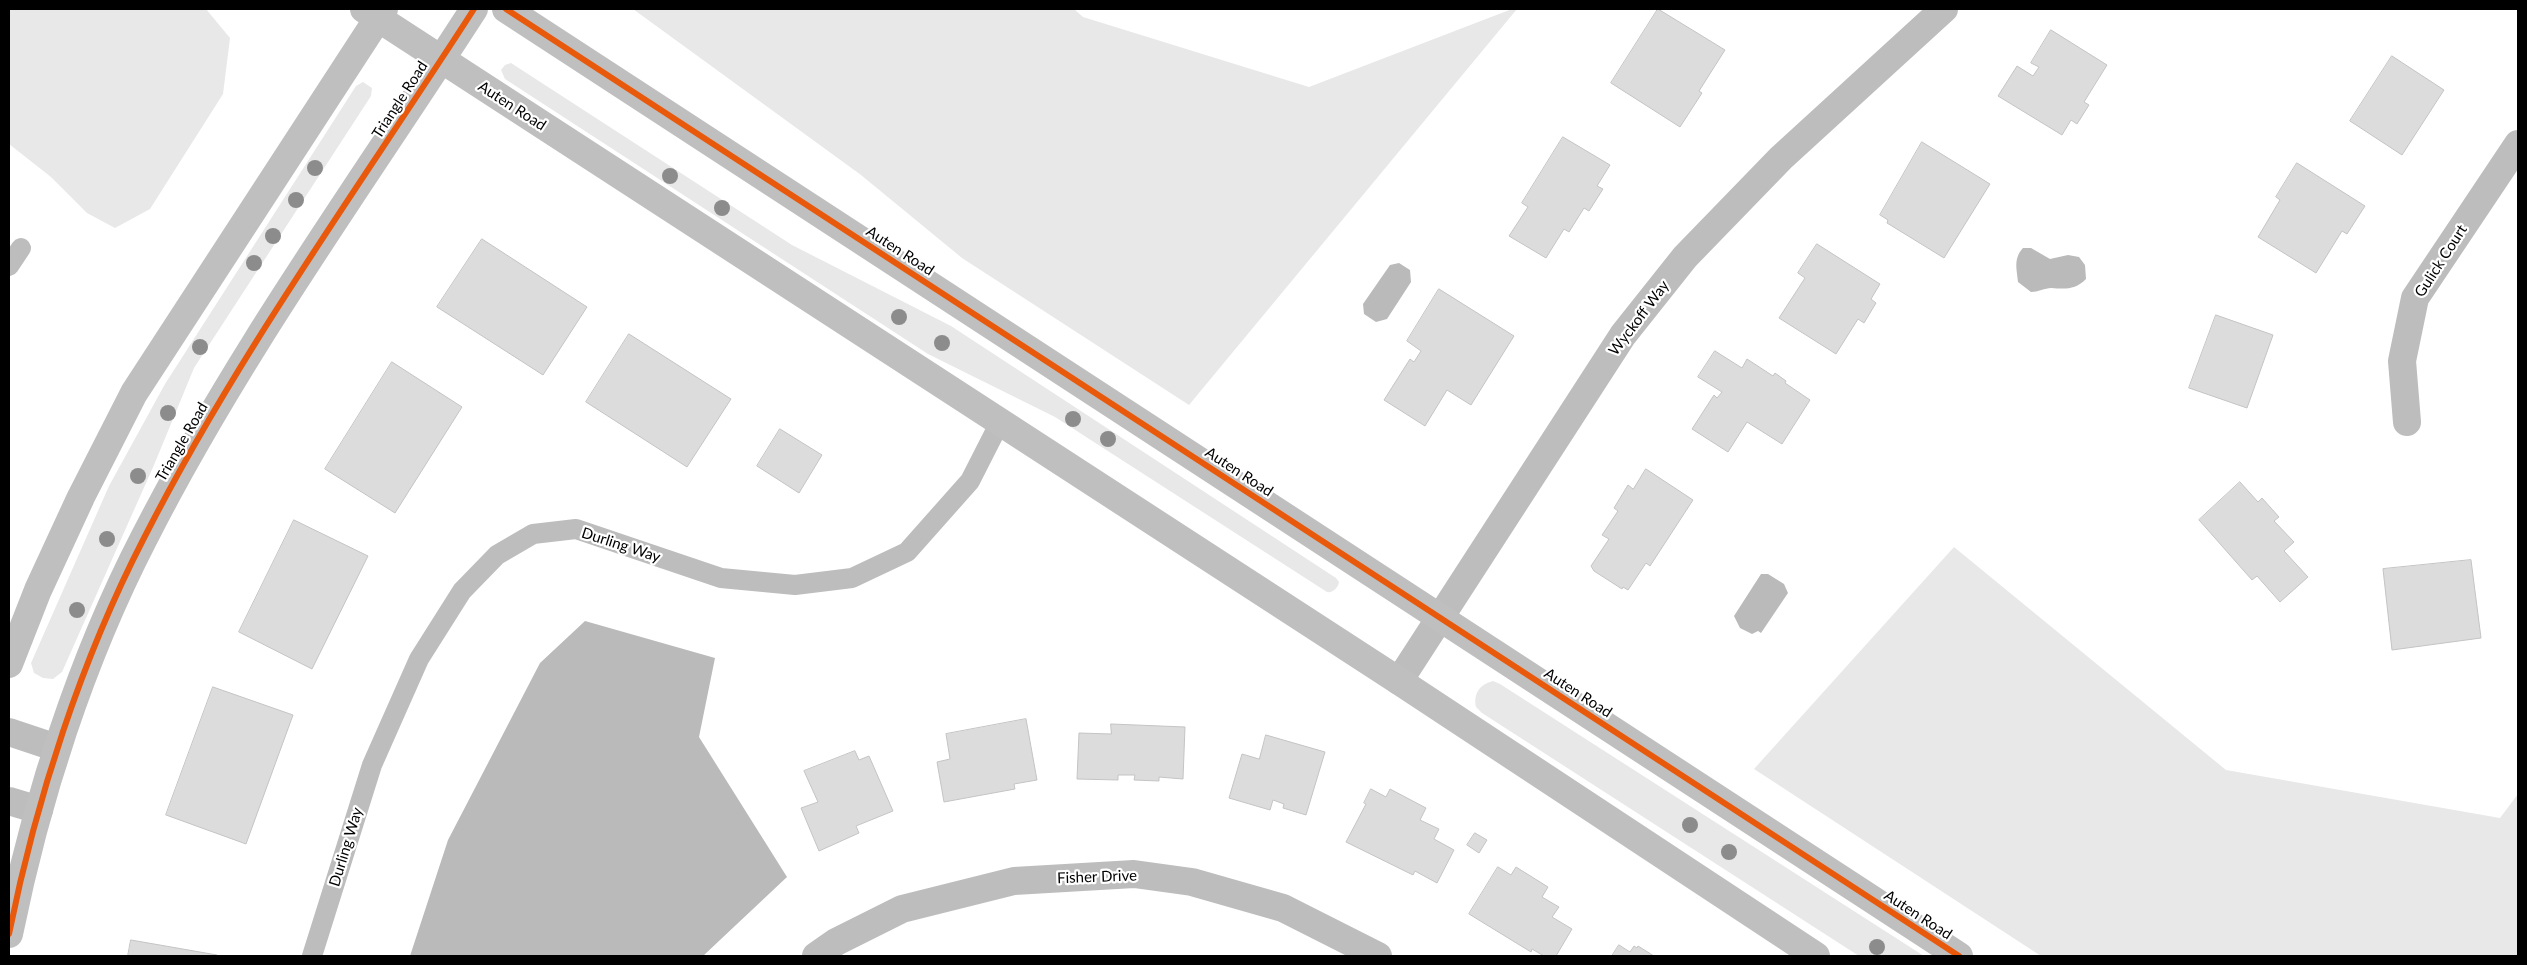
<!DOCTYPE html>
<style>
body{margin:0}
#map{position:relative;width:2527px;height:965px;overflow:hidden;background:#fff;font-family:Lato,sans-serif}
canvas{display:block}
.frame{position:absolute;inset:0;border:10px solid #000;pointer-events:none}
</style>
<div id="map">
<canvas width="2527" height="965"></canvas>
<div class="frame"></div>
</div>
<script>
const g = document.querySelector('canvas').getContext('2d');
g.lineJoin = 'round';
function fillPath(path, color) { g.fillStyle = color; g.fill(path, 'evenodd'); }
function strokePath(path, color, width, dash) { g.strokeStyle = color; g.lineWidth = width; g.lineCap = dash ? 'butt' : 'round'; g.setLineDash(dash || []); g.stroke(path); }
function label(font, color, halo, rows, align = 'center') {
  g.font = font + ' Lato,sans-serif'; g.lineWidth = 4.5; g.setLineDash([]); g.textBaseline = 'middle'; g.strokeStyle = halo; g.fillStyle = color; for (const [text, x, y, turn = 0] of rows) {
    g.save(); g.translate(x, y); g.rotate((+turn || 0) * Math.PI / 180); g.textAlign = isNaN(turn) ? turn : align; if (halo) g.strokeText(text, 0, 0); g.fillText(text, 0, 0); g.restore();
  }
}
const green = new Path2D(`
 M9 9H206L230 38 223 94 150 209 115 228 87 213 51 177 9 144Z
 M633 9H1074L1083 17 1309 87 1512 9H1517L1189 405 962 258 861 175Z
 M511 63 792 245 951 326 1336 578 1339 582C1338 588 1333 593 1327 592L1055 417 928 354 505 79 501 70 505 65Z
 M363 82 372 88 371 96 194 368 154 465 62 672 53 679 43 678 34 673 31 663 109 486 165 384 356 86Z
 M1954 547 2226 770 2500 818 2518 794V956H2041L1754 769Z
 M1493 681 1500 684 1924 956H1859L1482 713 1476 707C1473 694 1480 684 1493 681Z`);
const water = new Path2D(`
 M2023 248H2031L2050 259 2068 255 2079 257 2085 265 2086 279C2075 290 2066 289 2051 288 2045 288 2038 292 2031 292L2018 282C2017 269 2013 259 2023 248Z
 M1399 263 1410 270 1411 282 1387 319 1376 322 1364 314 1363 304 1390 265Z
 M1761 574H1768L1784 584 1788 593 1761 633 1758 631 1752 634 1740 628 1734 616Z
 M585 621 715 658 699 737 787 877 703 956H410L448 840 540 663Z`);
const building = new Path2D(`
 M1658 9 1725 50 1699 91 1702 93 1680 127 1611 83Z
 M2051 30 2107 65 2084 102 2089 105 2077 124 2071 120 2062 135 1998 96 2017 66 2033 76 2039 67 2031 63Z
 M2392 56 2444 90 2402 155 2350 121Z
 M1563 137 1610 165 1597 186 1603 189 1589 211 1584 208 1569 232 1564 229 1546 258 1509 236 1528 207 1522 203Z
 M1922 142 1990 184 1944 258 1887 223 1888 220 1880 215Z
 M2297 163 2365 206 2347 234 2342 231 2316 273 2258 237 2280 200 2276 197Z
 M482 239 587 307 543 375 437 307Z
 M1817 244 1880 284 1871 299 1876 303 1864 323 1858 319 1836 354 1779 318 1805 278 1798 273Z
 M1439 289 1514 336 1471 405 1447 390 1425 426 1384 400 1410 359 1414 362 1421 351 1407 341Z
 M2216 315 2273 335 2247 408 2189 388Z
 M629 334 731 399 687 467 586 402Z
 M1715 351 1742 368 1747 359 1773 376 1775 373 1786 381 1785 383 1810 400 1782 444 1747 422 1728 452 1692 429 1714 395 1717 398 1722 392 1698 377Z
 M392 362 462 407 395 513 325 469Z
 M780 429 822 455 799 493 757 466Z
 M1646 469 1693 500 1650 566 1646 563 1628 590 1623 587 1622 589 1594 571 1591 566 1609 539 1602 535 1618 511 1614 508 1628 485 1633 489Z
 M2240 482 2258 502 2262 498 2279 517 2274 521 2294 542 2284 551 2308 577 2280 602 2257 576 2252 580 2199 520Z
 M294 520 368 556 312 669 239 632Z
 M2471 560 2481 638 2392 650 2383 569Z
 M213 687 293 715 246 844 166 815Z
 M1026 719 1037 780 1014 784 1015 789 944 802 937 762 950 759 946 734Z
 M1111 724 1185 727 1183 779 1159 777V781L1134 780 1135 775H1118V780L1077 779 1079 733 1111 734Z
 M1266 735 1325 752 1306 815 1283 808 1284 804 1273 800 1270 810 1229 798 1242 754 1259 759Z
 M855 751 859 760 869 756 893 811 856 826 859 833 819 851 801 808 818 802 804 771Z
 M1371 789 1386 797 1390 789 1426 808 1420 820 1439 829 1434 839 1454 850 1437 883 1415 871 1413 875 1346 842 1366 804 1364 803Z
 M1475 833 1487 840 1479 853 1467 845Z
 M1498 867 1511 875 1516 867 1548 887 1542 897 1559 907 1552 917 1572 929 1556 956H1544L1532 949 1531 952 1469 914Z
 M131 940 217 955 216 956H128Z
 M1619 945 1630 952 1634 946 1637 948 1638 946 1654 956H1612Z`);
const lane = new Path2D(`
 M9 266 21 248
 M312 956 372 765 419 659 462 591 497 555 533 534 576 529 721 578 795 585 852 578 907 552 970 481 1000 422`);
const street = new Path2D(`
 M2407 422 2402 361 2415 298 2518 144
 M1399 681 1623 335 1685 257 1781 158 1944 9
 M9 732 57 748
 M9 801 39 810
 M816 956 836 942 902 909 1014 881 1134 874 1192 882 1283 908 1378 956`);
const secondary = new Path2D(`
 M364 9 1399 681 1816 956
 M506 9 1959 956
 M9 664 38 590 81 497 134 393 384 9
 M9 934C36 800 81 660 144 538 238 353 362 183 474 9`);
const cycleway = new Path2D(`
 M506 9 1959 956
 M9 934C36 800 81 660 144 538 238 353 362 183 474 9`);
const trees = [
 [315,168],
 [670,176],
 [296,200],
 [722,208],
 [273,236],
 [254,263],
 [899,317],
 [942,343],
 [200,347],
 [168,413],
 [1073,419],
 [1108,439],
 [138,476],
 [107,539],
 [77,610],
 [1690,825],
 [1729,852],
 [1877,947]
];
const streetNames = [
 ["Triangle Road",400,100,-57],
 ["Auten Road",512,106,33],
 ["Auten Road",900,251,33],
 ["Gulick Court",2441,261,-57],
 ["Wyckoff Way",1639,318,-53],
 ["Triangle Road",182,442,-60],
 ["Auten Road",1239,472,33],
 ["Durling Way",621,545,18],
 ["Auten Road",1578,693,33],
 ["Durling Way",346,847,-73],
 ["Fisher Drive",1097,877,-2],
 ["Auten Road",1918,915,33]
];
fillPath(green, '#e8e8e8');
fillPath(water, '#bababa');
fillPath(building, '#dcdcdc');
strokePath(building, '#c4c4c4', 1);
strokePath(lane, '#bdbdbd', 20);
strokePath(street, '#bdbdbd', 28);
strokePath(secondary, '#bfbfbf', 28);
strokePath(cycleway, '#e8590c', 6);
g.fillStyle = '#8c8c8c';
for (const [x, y] of trees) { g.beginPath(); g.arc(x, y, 8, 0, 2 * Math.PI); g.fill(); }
label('15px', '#000', '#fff', streetNames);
</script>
